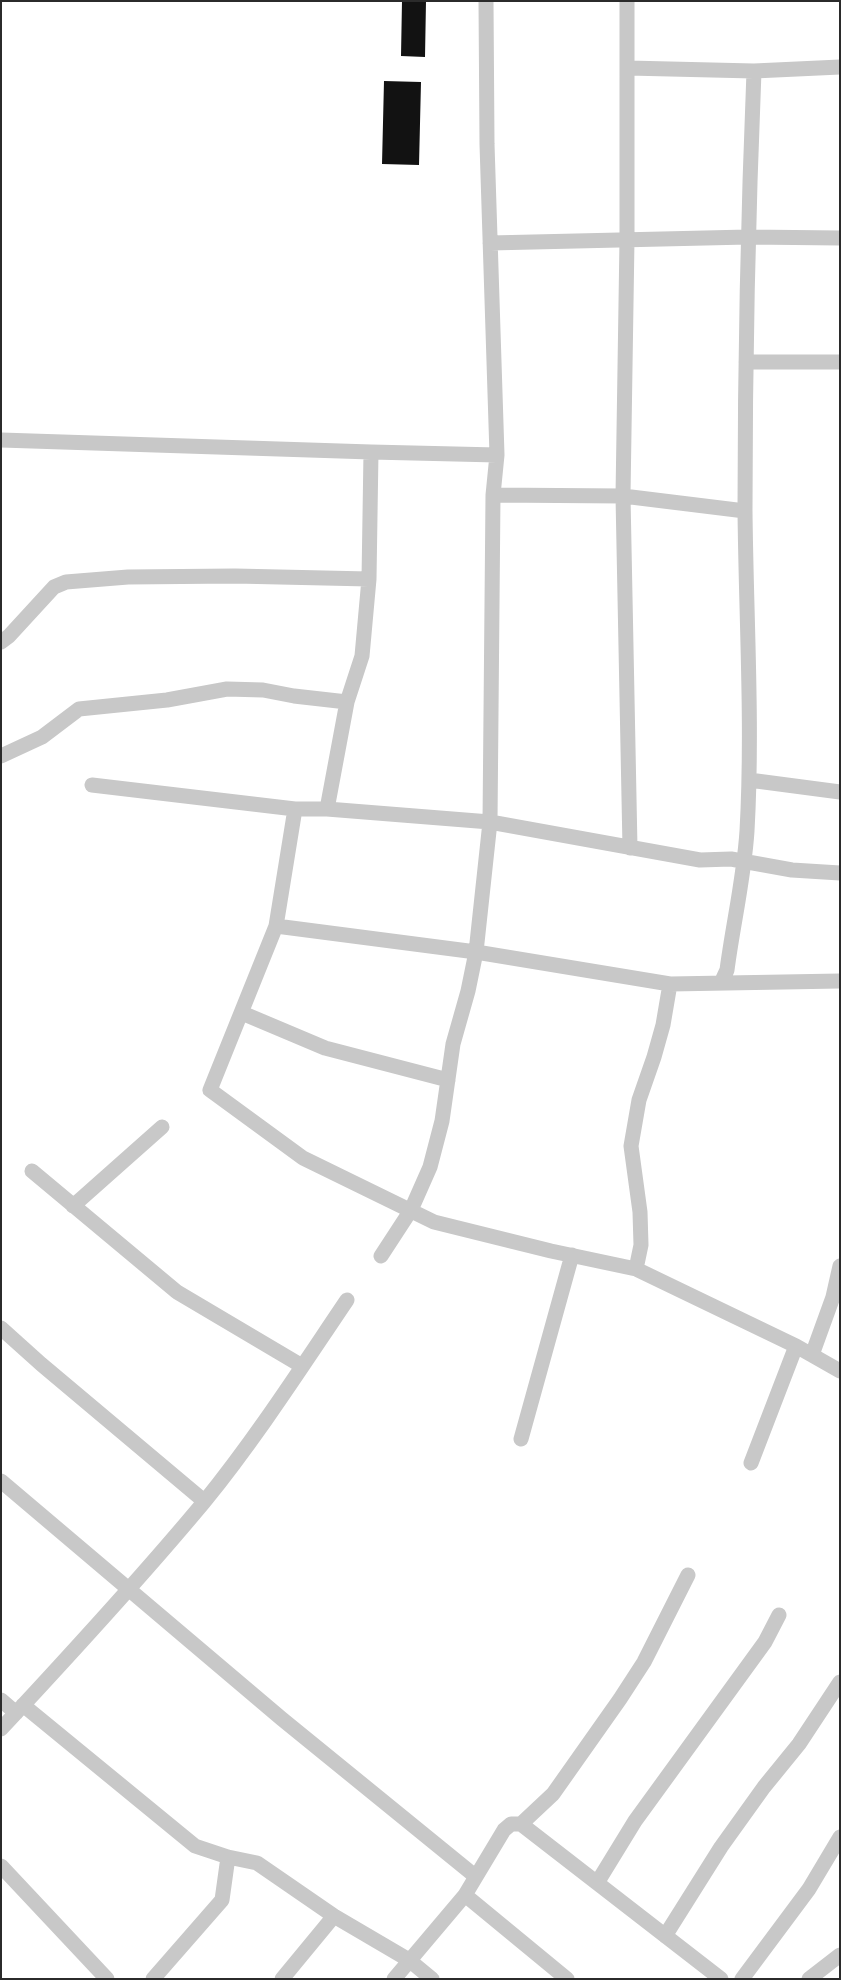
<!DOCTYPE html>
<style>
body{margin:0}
#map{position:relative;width:841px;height:1980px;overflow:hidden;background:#fff;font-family:Jost,sans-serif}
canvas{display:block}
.frame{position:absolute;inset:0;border:2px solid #2b2b2b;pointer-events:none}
</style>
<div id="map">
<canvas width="841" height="1980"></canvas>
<div class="frame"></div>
</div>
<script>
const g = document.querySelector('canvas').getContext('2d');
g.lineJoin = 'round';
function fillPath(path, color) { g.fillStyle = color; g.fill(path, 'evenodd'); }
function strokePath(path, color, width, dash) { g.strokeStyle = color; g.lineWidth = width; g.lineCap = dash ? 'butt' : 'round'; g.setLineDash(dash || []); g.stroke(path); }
const building = new Path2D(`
 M402 1H426L425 57 401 56Z
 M384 81 421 82 419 165 382 164Z`);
const street = new Path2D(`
 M627 1V239L623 496 630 848
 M628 68 754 71 840 67
 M490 243 748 237 840 238
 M746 362H840
 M1 440 371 452 497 455
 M493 495 623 496 745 511
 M1 642 9 636 54 587 66 582 128 577 235 576 369 579
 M1 756 42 737 79 709 167 700 227 689 263 690 294 696 347 702
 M749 780 840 792
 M92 785 295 809H327L490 822 700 860 731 859 792 870 840 873
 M295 809 276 926 210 1090 303 1158 434 1222 551 1251 636 1269 796 1346 840 1371
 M327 809 347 702 362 656 369 579 371 452
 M276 926 476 952 670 984 840 981
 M721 983 727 970C733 924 744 878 747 831 753 724 746 617 745 510 745 364 748 217 754 71
 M242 1013 325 1048 448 1080
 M32 1171 177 1292 302 1366
 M73 1206 162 1127
 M381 1256 411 1210 430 1167 442 1121 453 1044 468 991 476 952 490 822 493 495 497 455 487 144 486 1
 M636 1269 641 1245 640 1212 631 1146 639 1100 654 1057 663 1025 670 984
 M1 1328 41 1364 204 1501
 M812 1355 833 1297 840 1266
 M521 1439 572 1255
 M751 1463 796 1346
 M1 1481 282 1719 475 1876
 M1 1700 16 1713
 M23 1705 195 1846 228 1857 257 1863 334 1916 409 1960 432 1979
 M1 1729C70 1655 139 1580 204 1502 256 1438 301 1368 347 1300
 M521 1824 553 1794 620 1699 644 1662 688 1575
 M1 1866 107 1979
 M597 1883 635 1821 765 1642 779 1615
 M465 1895 567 1979
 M665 1936 721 1847 764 1787 799 1744 840 1682
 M153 1979 222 1900 228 1857
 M282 1979 334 1916
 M394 1979 465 1895 504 1830 511 1824H521L721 1979
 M742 1979 809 1889 840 1837
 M809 1979 840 1955`);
fillPath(building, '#121212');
strokePath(street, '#c8c8c8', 15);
</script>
